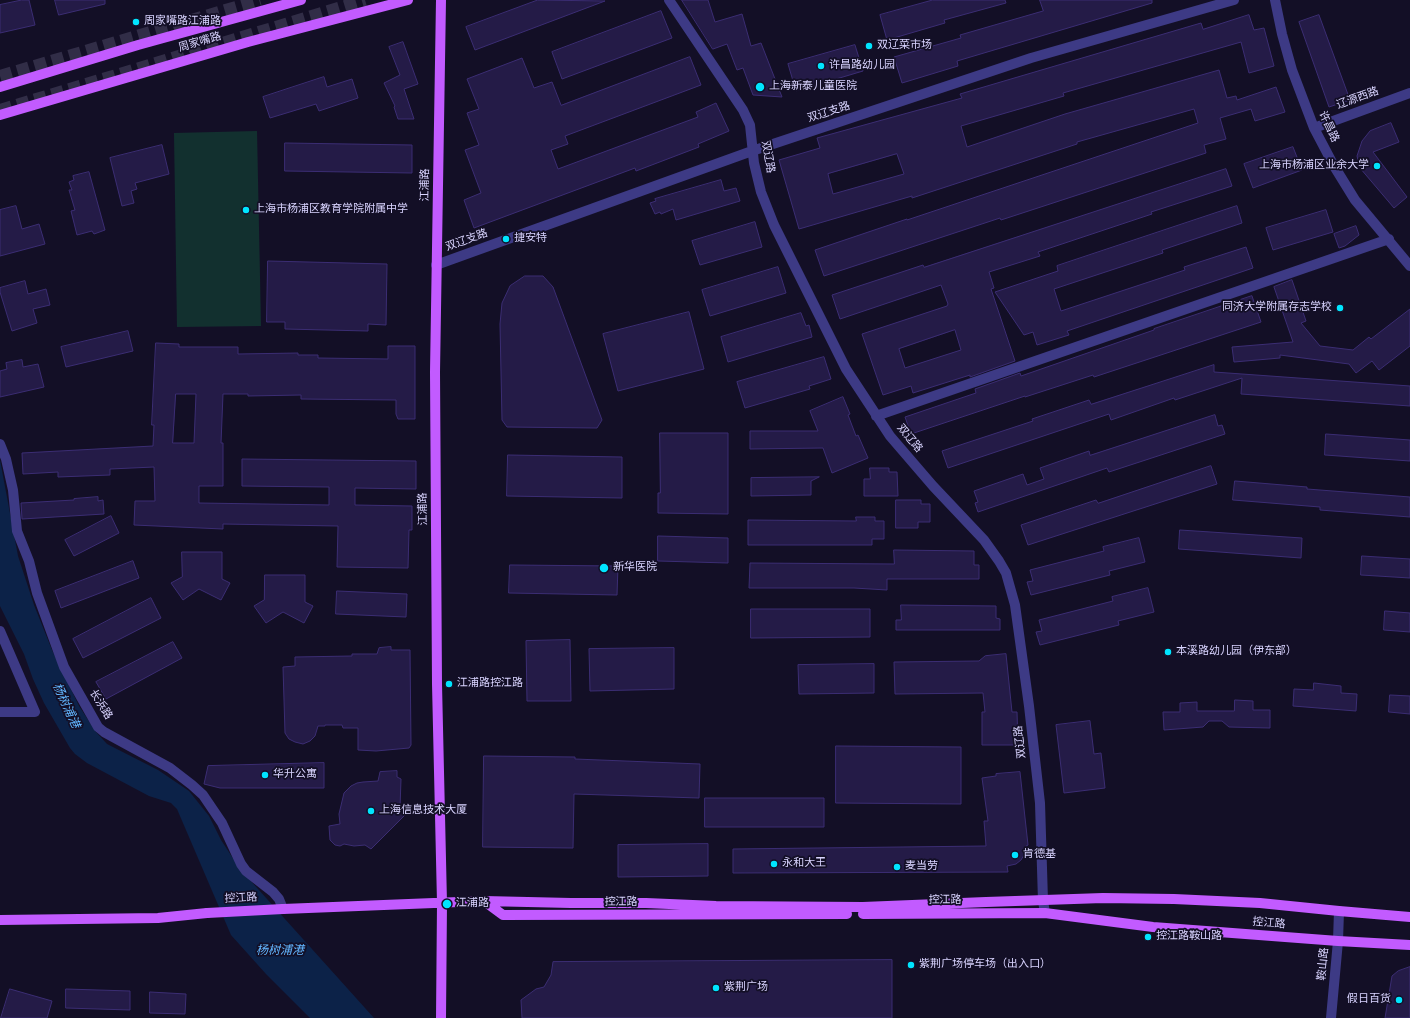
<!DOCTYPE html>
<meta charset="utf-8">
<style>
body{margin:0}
canvas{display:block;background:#130f26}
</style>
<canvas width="1410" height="1018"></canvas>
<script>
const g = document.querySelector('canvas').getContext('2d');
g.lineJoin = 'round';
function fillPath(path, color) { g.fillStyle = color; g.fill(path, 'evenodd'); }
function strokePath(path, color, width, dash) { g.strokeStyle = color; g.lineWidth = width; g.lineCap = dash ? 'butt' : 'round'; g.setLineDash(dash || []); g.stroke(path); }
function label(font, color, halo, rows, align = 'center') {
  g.font = font + ' Overpass,"Noto Sans SC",sans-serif'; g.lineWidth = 3.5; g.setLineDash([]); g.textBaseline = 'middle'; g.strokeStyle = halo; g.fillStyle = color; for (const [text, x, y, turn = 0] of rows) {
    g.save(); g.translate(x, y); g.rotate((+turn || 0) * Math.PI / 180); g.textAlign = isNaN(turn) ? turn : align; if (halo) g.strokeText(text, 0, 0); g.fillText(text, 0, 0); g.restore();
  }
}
const green = new Path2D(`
 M257 131 261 326 177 327 174 133Z`);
const water = new Path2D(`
 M0 460 18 556 34 605 52 650 79 706 96 732 107 744 158 770 189 791 209 816 221 840 240 869 374 1018H310L266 974 231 935 177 809 171 803 149 796 87 763 75 754 70 748 44 703 33 679 24 654 0 606Z`);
const building = new Path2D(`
 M22 0H29L35 25 0 33V5Z
 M55 0H105V4L59 15Z
 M538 0 605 1 475 50 466 27Z
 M682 0H708L715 22 742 14 751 46 761 43 782 97 753 95 743 68 737 70 727 44 713 49Z
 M933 0H1005L1006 3 944 20 945 23 887 40 880 15Z
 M1040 0H1152V3L957 61 958 66 902 83 894 57 961 38 960 35 1043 11Z
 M661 11 672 38 562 79 552 52Z
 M1249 15 1254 30 1264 28 1274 66 1249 73 1241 42 1063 93 1064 96 961 126 967 147 1065 114 1219 70 1227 98 1236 96 1237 100 1276 87 1285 112 1255 121 1251 109 1220 118 1226 139 1204 145 1206 153 1001 220 1000 218 824 276 815 250 907 219V220L1198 123 1194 109 1077 142V144L912 198V196L799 229 779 160 820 148 817 138 962 98 960 94 1201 23 1203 29ZM897 154 904 174 833 194 828 174Z
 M1319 15 1350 100 1329 107 1299 22Z
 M403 42 418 84 404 89 414 119H398L394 107 395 106 384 83 400 75 389 47Z
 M855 45 863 71 796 91 788 64Z
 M690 57 701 85 565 136 568 144 551 150 558 169 698 117 696 112 716 103 729 131 698 144 699 147 636 171 635 168 474 228 464 200 481 193 465 150 479 145 467 113 479 109 467 79 522 58 534 88 552 82 561 105Z
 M324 77 327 87 352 79 358 98 319 111 316 104 270 118 263 97Z
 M1391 123 1399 142 1373 152 1407 197 1394 208 1360 168 1357 156 1362 141 1370 131Z
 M285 143 412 145V173L285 171Z
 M162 145 169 174 135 183 137 189 131 191 134 203 122 206 110 158Z
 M1293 147 1302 170 1253 188 1244 164Z
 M1226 169 1232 186 1151 212 1152 214 1038 252 1040 256 989 272 994 288 991 289 1015 361 970 377V375L913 393 911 386 883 395 862 334 947 306 948 304 941 285 840 319 832 295 923 265 924 267ZM955 330 961 350 905 368 899 349Z
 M89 172 105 230 94 234 92 231 77 235 71 211 75 210 69 190H72L69 182 74 180 73 176Z
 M721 180 724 191 736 188 740 201 676 220 673 209 661 214 660 212 655 214 650 203 656 201 655 199Z
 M16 206 22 229 39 224 45 244 0 256V210Z
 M1237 206 1242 223 1162 250 1163 253 1054 289 1061 311 1185 270 1184 267 1246 247 1253 268 1067 331 1069 335 1037 345 1033 332 1024 335 995 292 1058 271 1057 266Z
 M1326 210 1333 232 1273 250 1266 228Z
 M755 222 762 247 700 265 692 241Z
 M1356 226 1359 235 1345 246 1339 248 1334 234Z
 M268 261 387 264 386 325 368 324V331L285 329V322H267Z
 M778 267 786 293 710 316 702 290Z
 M525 276H543L553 287 602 420 597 428 507 427 502 420 500 324 502 303 510 286Z
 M1292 280 1306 321 1301 323 1320 346 1353 350 1369 337 1371 339 1410 309V346L1379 370 1372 361 1356 373 1349 364 1280 355V358L1234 362 1232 347 1293 342 1274 287Z
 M25 281 28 294 46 289 50 305 33 309 37 323 12 331 0 292V288Z
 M1252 296 1261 322 1094 377 1093 375 1025 397V396L911 434 905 417 976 393 975 389 1020 373 1021 376 1154 330V329Z
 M689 312 704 369 618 391 603 334Z
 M801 313 806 326 809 325 812 337 728 362 721 337Z
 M128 331 133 351 66 367 61 347Z
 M156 343 179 344V347H238V354L298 353V355H318V358L388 359V346H415V419H398L396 414V400L301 399V395L248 396V394H223L221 443H223V486H199V503L329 505V487L242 486V459L416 461V489L355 488V505L412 506V530H409L408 568 337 567 338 526 223 524V529L134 525 135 501H155L154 467 110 469V475L58 477V472L23 474 22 453 153 446 154 425H152ZM176 394H196L194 443H173Z
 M824 357 831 379 809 386 810 389 745 408 737 382Z
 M22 360 23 367 38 364 44 387 0 397V371L7 369 6 363Z
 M1214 365V372L1410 386V406L1241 394 1242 378 1175 400 1174 398 1111 420 1109 414 948 468 942 451 1033 421 1032 419 1089 400 1091 404Z
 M843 397 850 414 848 415 856 436 858 435 868 458 832 473 823 448 750 449V431H818L810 411Z
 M1215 415 1218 426 1222 425 1225 434 1109 472 1107 468 978 512 975 503 978 502 974 491 1023 474 1027 485 1044 479 1040 468 1089 451 1090 455Z
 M660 433H728V514L658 513V493H660Z
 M1326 434 1410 440V461L1325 455Z
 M508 455 622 457V498L507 496Z
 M1211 466 1217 484 1028 545 1021 525 1096 500 1098 503Z
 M870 468H889V472H897L898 496H864V479H870Z
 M819 477 811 481V495L751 496V478Z
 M1235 481 1307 487V489L1410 497V517L1320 510V507L1233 500Z
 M98 497V501L103 500 104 514 22 519 21 503 74 500V499Z
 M896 500H921V504H930V522H918V528H896Z
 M111 516 119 533 74 556 65 540Z
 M856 517H875V521H884V539H872V545H748V520L856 521Z
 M1180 530 1302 538 1301 558 1179 549Z
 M658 536 728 538V563L658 561Z
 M1139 538 1145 562 1109 571 1110 575 1031 595 1027 582 1033 581 1030 570 1104 551 1103 547Z
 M894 550 974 551V565H979V579H887V590L854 588H749L750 563 894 564Z
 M182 552H222V579L230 583 221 600 199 589 183 600 171 583 182 577Z
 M1362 556 1410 559V578L1361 575Z
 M133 561 139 578 61 608 55 591Z
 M510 565 618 566 617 595 509 593Z
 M265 575H305V602L313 606 304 623 283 612 266 623 254 606 264 600Z
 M1148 588 1154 612 1118 621 1119 625 1040 645 1036 632 1042 631 1039 620 1113 601 1112 597Z
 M337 591 407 594 406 617 336 614Z
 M151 598 161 618 83 658 73 639Z
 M901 605 996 606V618L1000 619V630H896V620H901Z
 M751 609H870V637L751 638Z
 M1385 611 1410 613V632L1384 630Z
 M570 640 571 701H527L526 641Z
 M173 642 182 658 106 699 96 682Z
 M391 647V650H410L411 745 409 748 376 751 358 750V728H343L342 725H325V726H318L315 736 310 741 303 744 295 742 289 739 285 733 283 667 295 666V657L352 656V654H377L379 648Z
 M674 648V689L590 691 589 649Z
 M1006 654 1012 712H1017L1018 745H982V712H985L983 693 895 694 894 662 979 661 985 656Z
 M874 664V693L799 694 798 665Z
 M1314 683 1341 686V693L1357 694 1356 711 1293 706 1294 689 1313 690Z
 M1390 695 1410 696V714L1389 712Z
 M1235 700 1253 701V710H1270V728L1229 727 1222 721H1209L1203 727 1164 730 1163 712H1180V703L1197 702V711H1234Z
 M1090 721 1094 754 1101 753 1105 788 1064 793 1056 725Z
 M836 746 961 747V804L836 803Z
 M484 756 575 757V759L700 764 699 798 574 794 573 848 483 847Z
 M324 763V788H220L204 784 208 766Z
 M397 771V777L401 779 400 808 406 814 371 849 365 845 354 846 344 844 340 846 335 845 330 840 329 826 340 824 339 814 344 793 351 786 357 783 363 782 378 781 380 772Z
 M1020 772 1028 845 1026 846 1024 855 1021 860 1016 864 1007 866 1008 872 733 873V849L986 846 984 821H988L982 778 996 776V774Z
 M705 798H824V827H705Z
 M708 844V876L618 877V845Z
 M892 960V1018H522L521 1000 536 989 544 987 551 975 553 962Z
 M1410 967V1018H1385L1392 976 1398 971Z
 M10 989 52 1001 47 1018H1Z
 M66 989 130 991V1010L66 1008Z
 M150 992 186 994 185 1014 150 1013Z`);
const highwayTunnel = new Path2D(`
 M0 76 260 0
 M0 110 365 0`);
const minor = new Path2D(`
 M669 0 743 110 750 125 754 163 761 192 774 225 846 369 890 436 933 486 984 540 999 561 1006 573 1015 605 1029 706 1040 803 1043 901 1045 913
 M1275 0 1282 34 1292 70 1314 128 1334 166 1355 200 1410 266
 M1314 128 1410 93
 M436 265 752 151 1031 58 1234 0
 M876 416 1389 239
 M0 444 6 459 13 490 17 531 29 561 37 593 64 667 98 727 104 732 170 768 192 785 203 795 222 823 241 864 246 871 273 892 279 899 283 909
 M0 631 35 712H0
 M1331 1018 1338 941 1339 911`);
const major = new Path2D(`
 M441 0 435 372 437 684 442 903 441 1018
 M0 87 138 45 301 0
 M0 115 248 42 408 0
 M484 901 503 915 847 914
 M283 909 484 901 571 903H646L716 906 863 907 986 902 1103 898 1174 899 1260 903 1339 911 1410 917
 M863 914 1045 913 1153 927 1338 941 1410 945
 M0 920 158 918 207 913`);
const majorBridge = new Path2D(`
 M207 913 283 909`);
const markers = [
 [136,22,4,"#00e5ff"],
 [869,46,4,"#00e5ff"],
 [821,66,4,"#00e5ff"],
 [760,87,5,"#00e5ff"],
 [1377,166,4,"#00e5ff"],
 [246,210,4,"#00e5ff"],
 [506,239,4,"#00e5ff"],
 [1340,308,4,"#00e5ff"],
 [604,568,5,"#00e5ff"],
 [1168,652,4,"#00e5ff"],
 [449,684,4,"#00e5ff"],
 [265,775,4,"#00e5ff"],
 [371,811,4,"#00e5ff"],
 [1015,855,4,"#00e5ff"],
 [774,864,4,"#00e5ff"],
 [897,867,4,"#00e5ff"],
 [447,904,5,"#00e5ff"],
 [1148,937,4,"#00e5ff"],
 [911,965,4,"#00e5ff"],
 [716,988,4,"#00e5ff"],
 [1399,1000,4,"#00e5ff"]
];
const poiNames = [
 ["周家嘴路江浦路",144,22],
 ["双辽菜市场",877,46],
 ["许昌路幼儿园",829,66],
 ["上海新泰儿童医院",769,87],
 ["上海市杨浦区业余大学",1369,166,"right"],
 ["上海市杨浦区教育学院附属中学",254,210],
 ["捷安特",514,239],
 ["同济大学附属存志学校",1332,308,"right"],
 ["新华医院",613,568],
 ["本溪路幼儿园（伊东部）",1176,652],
 ["江浦路控江路",457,684],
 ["华升公寓",273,775],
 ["上海信息技术大厦",379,811],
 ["肯德基",1023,855],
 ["永和大王",782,864],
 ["麦当劳",905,867],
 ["江浦路",456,904],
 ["控江路鞍山路",1156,937],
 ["紫荆广场停车场（出入口）",919,965],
 ["紫荆广场",724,988],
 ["假日百货",1391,1000,"right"]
];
const streetNames = [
 ["周家嘴路",200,43,-16],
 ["辽源西路",1358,99,-20],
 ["双辽支路",829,113,-18],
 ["许昌路",1328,127,65],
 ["双辽路",767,157,80],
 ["江浦路",426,185,-89],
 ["双辽支路",467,241,-20],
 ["双辽路",909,439,50],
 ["江浦路",424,509,-91],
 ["长浜路",100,705,58],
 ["双辽路",1021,742,-96],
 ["控江路",241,899,-3],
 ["控江路",945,901],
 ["控江路",621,903],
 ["控江路",1269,924,5],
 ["鞍山路",1324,964,-85]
];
const waterNames = [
 ["杨树浦港",65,706,65],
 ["杨树浦港",280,952]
];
fillPath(green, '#12302f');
fillPath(water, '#0c2248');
fillPath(building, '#241b47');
strokePath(building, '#3b2d73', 1);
strokePath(highwayTunnel, '#312d47', 12, [12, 6]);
strokePath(minor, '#3d3a85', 10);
strokePath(major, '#c25bff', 10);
strokePath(majorBridge, '#c25bff', 10);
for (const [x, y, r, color] of markers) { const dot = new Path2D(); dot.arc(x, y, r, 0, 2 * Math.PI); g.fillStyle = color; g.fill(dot); strokePath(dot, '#130f26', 1.5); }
label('11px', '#d9d4ff', '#130f26', poiNames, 'left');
label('11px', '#d9d4ff', '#130f26', streetNames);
label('italic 12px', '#62b6ff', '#130f26', waterNames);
</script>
